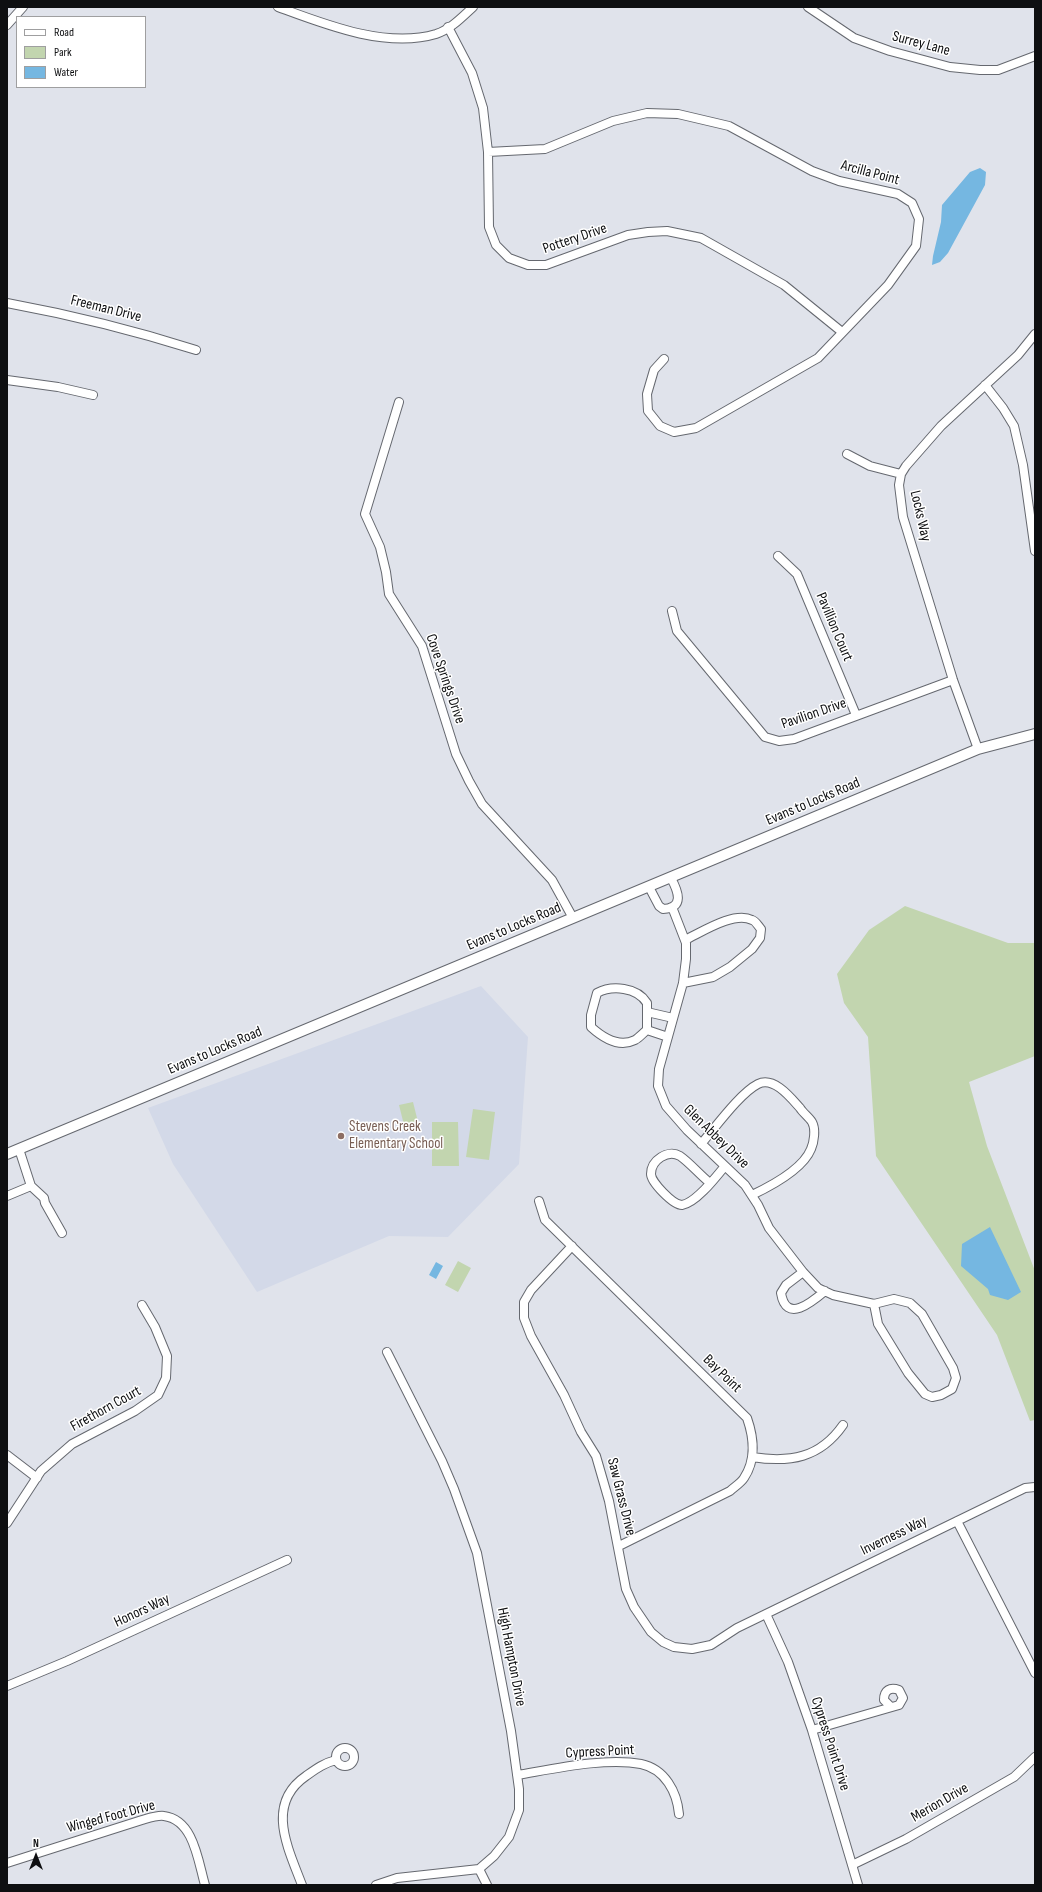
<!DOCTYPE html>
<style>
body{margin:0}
#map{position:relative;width:1042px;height:1892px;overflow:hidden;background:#e0e3eb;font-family:"Sofia Sans Condensed",sans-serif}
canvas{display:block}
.frame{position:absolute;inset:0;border:8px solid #0e0f11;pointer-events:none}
.legend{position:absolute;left:16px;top:16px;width:130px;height:72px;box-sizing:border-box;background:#fff;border:1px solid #9f9fa0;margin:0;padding:5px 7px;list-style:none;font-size:12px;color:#0e0f11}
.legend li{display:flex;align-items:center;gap:8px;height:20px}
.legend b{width:20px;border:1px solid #9f9fa0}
.north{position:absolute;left:16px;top:1836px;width:40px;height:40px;-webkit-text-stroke:3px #fff;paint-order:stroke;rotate:0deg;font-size:11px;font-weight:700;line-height:16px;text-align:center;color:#0e0f11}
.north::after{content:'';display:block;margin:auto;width:14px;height:18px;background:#0e0f11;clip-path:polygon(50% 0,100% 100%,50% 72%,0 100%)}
</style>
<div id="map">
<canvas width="1042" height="1892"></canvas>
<div class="frame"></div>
<ul class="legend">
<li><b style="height:5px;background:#fff"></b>Road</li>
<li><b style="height:11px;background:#c2d5af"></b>Park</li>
<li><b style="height:11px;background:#75b7e1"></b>Water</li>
</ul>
<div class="north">N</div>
</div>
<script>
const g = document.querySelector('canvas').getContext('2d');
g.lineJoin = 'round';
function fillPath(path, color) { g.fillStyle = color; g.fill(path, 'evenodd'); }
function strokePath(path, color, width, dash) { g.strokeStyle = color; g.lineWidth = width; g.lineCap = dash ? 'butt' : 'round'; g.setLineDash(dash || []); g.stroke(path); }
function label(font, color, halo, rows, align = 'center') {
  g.font = font + ' "Sofia Sans Condensed",sans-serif'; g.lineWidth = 3; g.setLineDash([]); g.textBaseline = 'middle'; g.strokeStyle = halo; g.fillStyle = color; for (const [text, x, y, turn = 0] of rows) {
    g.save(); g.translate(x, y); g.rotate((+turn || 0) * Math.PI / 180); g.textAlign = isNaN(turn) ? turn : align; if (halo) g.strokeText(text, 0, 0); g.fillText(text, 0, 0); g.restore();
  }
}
const built = new Path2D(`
 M481 986 528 1037 519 1164 448 1237 389 1236 257 1292 173 1164 148 1108Z`);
const green = new Path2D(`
 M905 906 1008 943H1035V1056L969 1082 987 1146 1035 1271V1420L1030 1421 997 1335 876 1156 868 1037 844 1003 837 974 869 930Z
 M413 1102 418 1122 404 1125 399 1105Z
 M473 1109 495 1112 489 1160 466 1157Z
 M432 1122H458L459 1166H432Z
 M458 1261 471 1268 458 1292 445 1285Z`);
const water = new Path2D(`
 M980 168 986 172 985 185 948 253 940 262 932 265 933 256 941 222 942 205 970 172Z
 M990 1227 1021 1292 1008 1300 990 1295 988 1289 961 1266 962 1244Z
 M436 1262 443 1266 436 1279 429 1275Z`);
const minor = new Path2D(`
 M278 7C324 24 386 49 436 34 451 29 462 17 473 7
 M808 7 854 38 890 51 950 67 980 70H998L1035 56
 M7 25 23 7
 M448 27 472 73 483 108 488 152 489 227 496 245 509 258 528 265H546L628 235 648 232 667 231 701 238 784 285 842 332
 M488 152 545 149 613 121 647 113 678 114 729 126 812 171 839 181 898 194 912 203 919 219 916 246 888 285 818 358 696 428 674 432 660 426 648 411 647 394 654 370 664 359
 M7 303C72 315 133 330 196 350
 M7 380 58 387 93 395
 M985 385 1003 408 1014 426 1023 465 1035 551
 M399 402 365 514 380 547 386 572 389 594 422 646 456 754 469 781 482 804 552 880 573 918
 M847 454 870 466 901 474
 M778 556 797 574 856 715
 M672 611 677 631 765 737 779 741 794 739 953 680
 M978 749 953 680 903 517 899 485 901 474 906 466 941 426 1018 355 1035 334
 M649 887 659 906 663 909C685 908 678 891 671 878
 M672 907 686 943V959L683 983 659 1069 658 1086 666 1106 687 1130 745 1185 758 1205 769 1228 803 1272 818 1288 833 1295 874 1304 894 1299 910 1303 922 1314 953 1368 956 1378 952 1389 941 1395 932 1397 925 1394 908 1373 878 1324 874 1304
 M683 983 713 977 730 967 752 949 760 938 761 929C758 926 756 921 752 920 734 911 702 932 685 940
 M647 1012 673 1018
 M647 1030V1003C637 987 612 985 597 993L591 1015V1027C602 1037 619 1048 635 1040 639 1038 643 1033 647 1030L668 1037
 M701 1144C715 1128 740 1093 758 1084 774 1076 791 1098 800 1108 803 1113 809 1117 812 1122 816 1129 814 1142 811 1149 803 1169 771 1186 752 1195
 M19 1149 31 1186 44 1198 45 1203 62 1233
 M710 1183C700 1175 690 1163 680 1156 668 1149 651 1160 651 1174 651 1182 673 1205 682 1205 696 1203 716 1177 725 1166
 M7 1196 31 1186
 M539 1201 545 1220 747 1418C754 1438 756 1460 744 1478 741 1483 734 1487 730 1491L619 1546
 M572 1246 531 1290 524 1302V1318L531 1336 564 1395 581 1432 596 1456 609 1501 626 1589 634 1607 651 1632 663 1642 674 1647 692 1649 711 1645 737 1628 1025 1488 1035 1487
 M803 1272 786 1285 781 1293C786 1324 812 1302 825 1291
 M7 1455 37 1478
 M752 1457C790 1463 820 1458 843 1425
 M957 1521 1035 1673
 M7 1523 41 1471 72 1444 135 1411 158 1395 166 1378 167 1356 155 1327 142 1305
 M766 1614 788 1662 812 1730 858 1885
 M7 1686 67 1661 287 1560
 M812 1730 899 1705 903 1698 899 1690C890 1687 884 1690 884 1700L890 1706
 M336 1757a9 9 0 1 1 18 0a9 9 0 1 1-18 0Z
 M517 1775C553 1769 606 1757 641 1764 665 1769 677 1792 679 1814
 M7 1863 142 1820C149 1818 158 1815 164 1816 194 1820 198 1861 205 1885
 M852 1865 906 1839 1014 1777 1035 1757
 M479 1869 487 1885
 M302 1885C288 1848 265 1804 306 1776 316 1769 324 1763 336 1760
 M376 1885 397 1878 479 1869 494 1856 509 1837 519 1810V1789L511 1731 477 1553 454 1489 442 1461 387 1352`);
const tertiary = new Path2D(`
 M7 1154 978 749 1035 734`);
const markers = [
 [341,1136,4,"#8d6e63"]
];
const streetNames = [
 ["Surrey Lane",921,44,15],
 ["Arcilla Point",870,173,15],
 ["Pottery Drive",575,239,-19],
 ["Freeman Drive",106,309,14],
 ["Locks Way",920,516,77],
 ["Pavillion Court",834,627,67],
 ["Cove Springs Drive",445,679,71],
 ["Pavilion Drive",814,714,-19],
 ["Evans to Locks Road",813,802,-23],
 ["Evans to Locks Road",514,927,-23],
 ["Evans to Locks Road",215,1051,-23],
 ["Glen Abbey Drive",716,1137,44],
 ["Bay Point",722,1374,44],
 ["Firethorn Court",106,1409,-29],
 ["Saw Grass Drive",621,1497,76],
 ["Inverness Way",894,1536,-26],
 ["Honors Way",142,1611,-25],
 ["High Hampton Drive",511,1657,79],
 ["Cypress Point Drive",830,1744,72],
 ["Cypress Point",600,1752,-3],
 ["Merion Drive",940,1803,-30],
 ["Winged Foot Drive",111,1817,-15]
];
const educationNames = [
 ["Stevens Creek",349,1127],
 ["Elementary School",349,1144]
];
fillPath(built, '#d3d9e8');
fillPath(green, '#c2d5af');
fillPath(water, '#75b7e1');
strokePath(minor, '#65686f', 10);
strokePath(tertiary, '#65686f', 12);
strokePath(minor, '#fff', 8);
strokePath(tertiary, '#fff', 10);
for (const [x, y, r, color] of markers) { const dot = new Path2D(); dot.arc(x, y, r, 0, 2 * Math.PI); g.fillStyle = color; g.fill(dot); strokePath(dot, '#fff', 1.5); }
label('15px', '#0e0f11', '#fff', streetNames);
label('15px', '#785e54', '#fff', educationNames, 'left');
</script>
